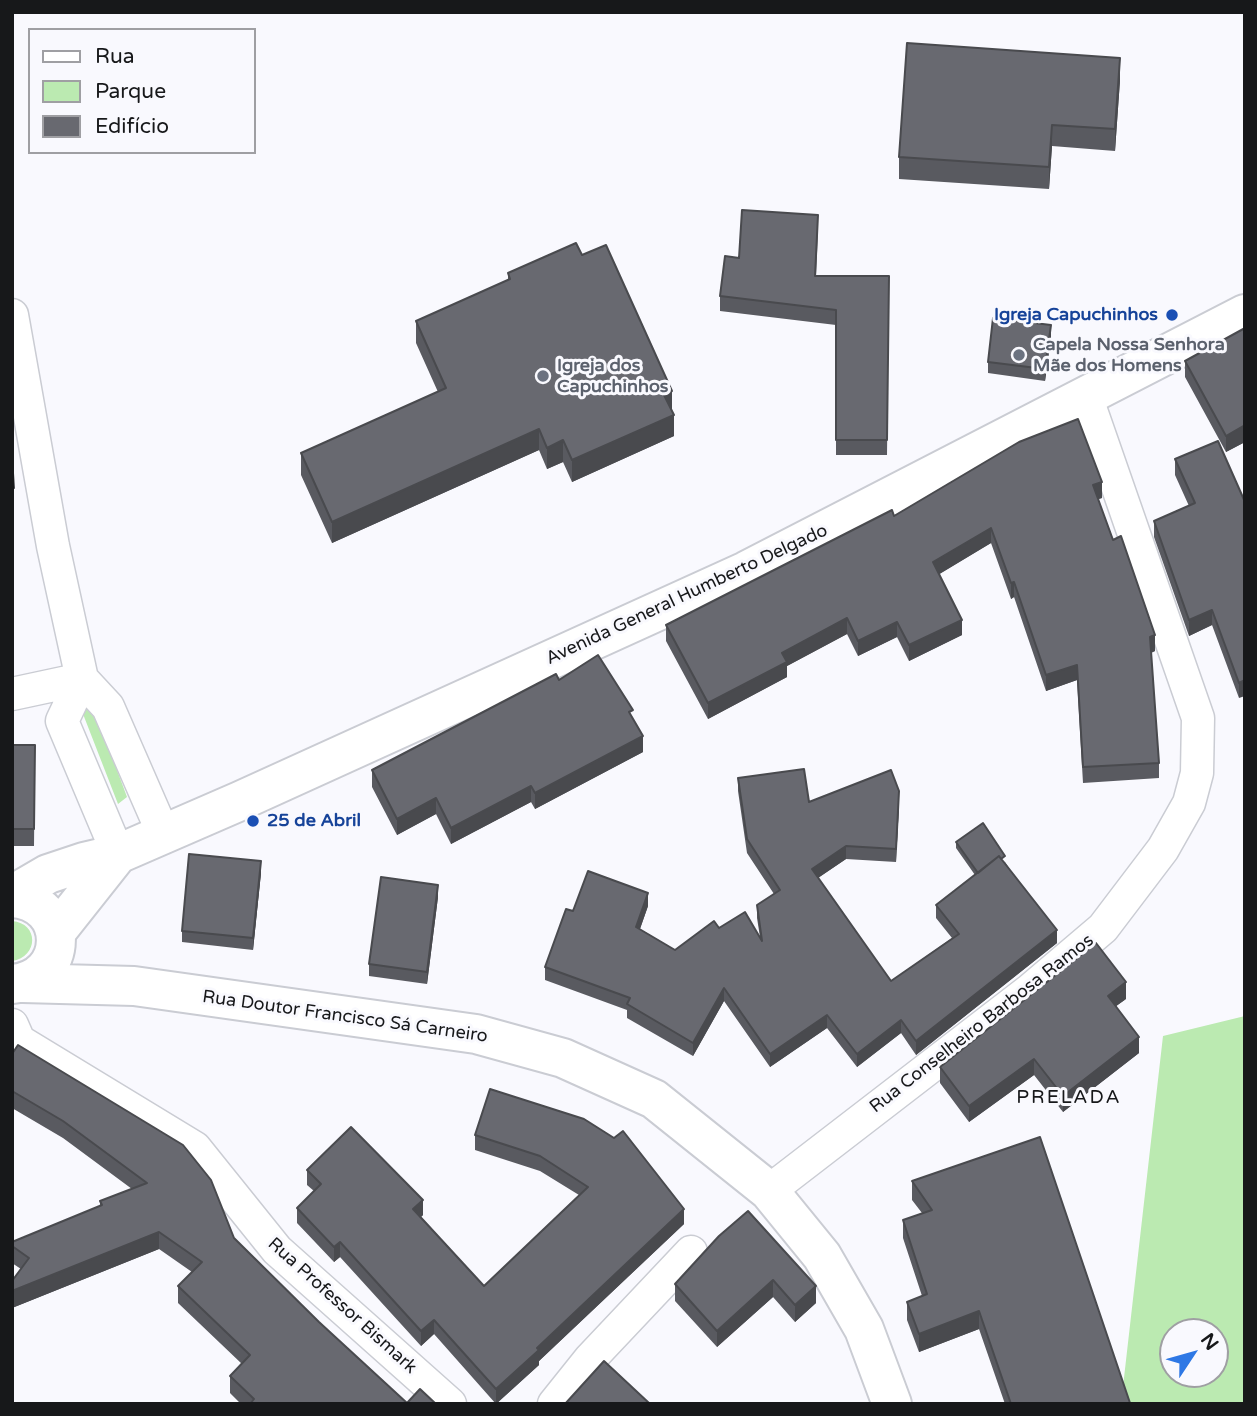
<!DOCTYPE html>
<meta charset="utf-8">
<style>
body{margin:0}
#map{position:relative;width:1257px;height:1416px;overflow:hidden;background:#f9f9fe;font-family:"Varela Round",sans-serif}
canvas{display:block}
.frame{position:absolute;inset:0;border:14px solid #17181a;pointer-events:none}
.legend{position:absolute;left:28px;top:28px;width:228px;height:126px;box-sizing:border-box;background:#f9f9fe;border:2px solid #9f9fa3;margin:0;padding:9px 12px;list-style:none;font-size:21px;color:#17181a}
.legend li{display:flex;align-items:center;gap:14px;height:35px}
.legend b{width:35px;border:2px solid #9f9fa3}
.north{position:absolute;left:1159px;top:1318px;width:70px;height:70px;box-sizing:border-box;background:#f9f9fe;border:2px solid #9f9fa3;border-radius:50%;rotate:54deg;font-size:19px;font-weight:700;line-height:28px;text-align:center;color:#17181a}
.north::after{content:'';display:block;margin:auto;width:24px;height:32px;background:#2e78e5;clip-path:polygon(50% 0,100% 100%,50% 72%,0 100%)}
</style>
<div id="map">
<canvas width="1257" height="1416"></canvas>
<div class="frame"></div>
<ul class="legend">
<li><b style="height:9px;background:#fff"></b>Rua</li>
<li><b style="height:19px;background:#bbeab1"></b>Parque</li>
<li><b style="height:19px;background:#686970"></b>Edifício</li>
</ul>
<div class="north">N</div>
</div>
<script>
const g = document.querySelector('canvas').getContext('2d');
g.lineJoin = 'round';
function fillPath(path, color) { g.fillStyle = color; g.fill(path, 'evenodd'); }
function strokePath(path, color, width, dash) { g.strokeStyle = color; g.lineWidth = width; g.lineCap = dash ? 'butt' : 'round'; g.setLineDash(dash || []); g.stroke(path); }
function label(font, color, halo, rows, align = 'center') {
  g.font = font + ' "Varela Round",sans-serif'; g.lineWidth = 6; g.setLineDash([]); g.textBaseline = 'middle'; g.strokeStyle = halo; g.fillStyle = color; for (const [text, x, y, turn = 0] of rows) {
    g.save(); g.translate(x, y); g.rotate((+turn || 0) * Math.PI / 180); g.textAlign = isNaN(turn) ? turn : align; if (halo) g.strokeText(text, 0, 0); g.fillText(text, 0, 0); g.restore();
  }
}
const green = new Path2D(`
 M88 707 97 716 127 797 118 804 83 714Z
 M12 921C39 923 39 957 12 961Z
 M1245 1016V1404H1121L1163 1036ZM1173 1332H1215V1374H1173Z`);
const street = new Path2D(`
 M12 315 53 546 82 679 108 707 163 833
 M82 679 62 721 118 854
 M12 694 82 679
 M12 1025 19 1041 195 1148 277 1250 450 1404
 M769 1191 1030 990 1103 928 1163 849 1189 803 1197 773 1198 718 1086 396
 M554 1404 590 1359 691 1252`);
const secondary = new Path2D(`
 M12 895 48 874 84 862 118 854 240 801 746 571 1245 314
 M57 931 118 854`);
const primary = new Path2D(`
 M12 898C71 902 70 979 12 984
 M23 983 134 986 476 1034 563 1058 654 1099 769 1191 822 1256 864 1329 892 1404`);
const wall = new Path2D(`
 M1120 80 1115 151 1052 146 1049 189 899 179V157Z
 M818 230 816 276H889L887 455H836V325L720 311V296L739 258Z
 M582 255 672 411 674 436 572 482 563 462 547 469 539 450 332 543 301 475V453L438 392 416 343V321L508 280V273Z
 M1245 328V442L1226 452 1185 377V361Z
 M1051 337 1045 381 988 373V362Z
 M12 458 14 488V510H12Z
 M1175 459 1245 502 1239 698 1212 625 1189 636 1154 537V521L1189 506 1175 475Z
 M1102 498 1098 499 1155 651 1151 653 1159 763V778L1083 783 1077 680 1046 691 1014 597 1011 599 991 543 939 574 962 635 909 661 897 637 858 656 847 634 787 666V677L708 719 666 641V625L894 516Z
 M559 680 633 719 643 752 535 809 531 802 451 844 436 814 397 835 372 787V770Z
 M12 745H35L34 846H12Z
 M738 778 809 802 899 805 896 862 846 859 818 878 891 981 952 938 936 918V905L975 875 956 848V842L1005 862 1057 943 916 1055 901 1033 857 1067 827 1028 770 1067 724 1001 693 1056 627 1018V1010L545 980V967L573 911 648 906 640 929 675 950 719 928 760 937 757 918V905L774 894 747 853 738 791Z
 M261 873 253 950 182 942V931Z
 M438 897 427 984 369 976V964Z
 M1126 999 1116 1006 1139 1053 1063 1112 1034 1075 969 1122 940 1083V1067Z
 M12 1054 234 1238 319 1322 407 1403 436 1404H241L230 1393V1376L242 1364 178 1303V1286L192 1272 159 1249 12 1308V1281L21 1269 12 1263V1242L100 1206V1201L132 1189 63 1138 12 1108Z
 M490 1089 684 1224 539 1361V1365L496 1404 434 1334 421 1346 340 1257 334 1262 297 1223V1208L314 1191 307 1185V1170L423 1215 421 1217 484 1286 579 1195 540 1171 475 1150V1135Z
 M912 1181 1130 1404H1005L979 1329 919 1352 907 1320V1302L922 1296 903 1238V1220L922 1213 912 1200Z
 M719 1236 816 1303 795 1322 773 1297 717 1347 675 1301V1284Z`);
const shadedWall = new Path2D(`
 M1120 58V80L1115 151V129Z
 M1052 125V146L1049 189V167Z
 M1051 325V337L1045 381V369Z
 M672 391V413L664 395Z
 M674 415V436L572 482V460Z
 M1245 425V442L1226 452V436Z
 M539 429V450L332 543V522Z
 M563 440V462L547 469V448Z
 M1102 482V498L1093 501V485Z
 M991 528V543L933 578V562Z
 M1014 582V597L1011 599V583Z
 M1212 610V625L1189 636V620Z
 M847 618V634L787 666V677L708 719V703L782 653Z
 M962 620V635L909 661V645Z
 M897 622V637L858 656V641Z
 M1155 635V651L1150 653V637Z
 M1077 665V680L1046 691V675Z
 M1245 680V696L1239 698V683Z
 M643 736V752L535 809V793Z
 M531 786V802L451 844V828Z
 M899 791V805L896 862V849Z
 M436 798V814L397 835V819Z
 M846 846V859L812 882V869Z
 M261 861V873L253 950V938Z
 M438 885V897L427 984V972Z
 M648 893V906L636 940V927Z
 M1057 930V943L916 1055V1041Z
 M1126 982V999L1108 1012V996Z
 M724 988V1001L693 1056V1043Z
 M827 1015V1028L770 1067V1054Z
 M901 1020V1033L857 1067V1054Z
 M1139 1037V1053L1063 1112V1096Z
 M1034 1059V1075L969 1122V1106Z
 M423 1200V1215L413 1224V1209Z
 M684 1209V1224L539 1361V1365L496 1404V1389L537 1348Z
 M159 1232V1249L12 1308V1291Z
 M340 1242V1257L334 1262V1247Z
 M773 1280V1297L717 1347V1331Z
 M816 1286V1303L795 1322V1305Z
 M979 1311V1329L919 1352V1334Z
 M434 1320V1334L421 1346V1331Z`);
const building = new Path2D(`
 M907 43 1120 58 1115 129 1052 125 1049 167 899 157Z
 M742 210 818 215 815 276H889L887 440H836V310L720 296 725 256 739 258Z
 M576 243 582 255 606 245 672 391 664 395 674 415 572 460 563 440 547 448 539 429 332 522 301 453 446 388 416 321 510 279 508 273Z
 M993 318 1051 325 1045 369 988 362Z
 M1245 328V425L1226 436 1185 361Z
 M1078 419 1102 482 1093 485 1113 540 1121 536 1155 635 1150 637 1159 763 1083 767 1077 665 1046 675 1014 582 1011 583 991 528 933 562 962 620 909 645 897 622 858 641 847 618 782 653 787 662 708 703 666 625 892 510 894 516 1019 442Z
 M1218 441 1245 502V680L1239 683 1212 610 1189 620 1154 521 1195 503 1175 459Z
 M12 458 14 488H12Z
 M598 655 633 710 629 712 643 736 535 793 531 786 451 828 436 798 397 819 372 770 556 674 559 680Z
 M12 745H35L34 829H12Z
 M804 769 809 802 891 770 899 791 896 849 846 846 812 869 891 981 959 934 936 905 999 856 1057 930 916 1041 901 1020 857 1054 827 1015 770 1054 724 988 693 1043 627 1004 630 998 545 967 566 909 573 911 588 871 648 893 636 927 675 950 714 921 719 928 745 912 762 941 757 905 780 890 747 839 738 778Z
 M983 823 1005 856 1001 859 999 856 978 873 956 842Z
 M189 854 261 861 253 938 182 931Z
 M381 877 438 885 427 972 369 964Z
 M1096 943 1126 982 1108 996 1139 1037 1063 1096 1034 1059 969 1106 940 1067Z
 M18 1045 183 1145 211 1180 234 1238 319 1322 407 1403 420 1389 436 1404H250L254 1399 230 1376 250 1355 178 1286 202 1262 159 1232 12 1291V1281L29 1258 12 1246V1242L102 1205 100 1201 147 1183 63 1121 12 1091V1054Z
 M490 1089 584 1119 614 1138 623 1131 684 1209 537 1348 539 1350 496 1389 434 1320 421 1331 340 1242 334 1247 297 1208 321 1184 307 1170 351 1127 423 1200 413 1209 484 1286 588 1187 540 1156 475 1135Z
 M1040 1137 1130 1403 1127 1404H1011L979 1311 919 1334 907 1302 927 1294 903 1220 932 1210 912 1181Z
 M748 1211 816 1286 795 1305 773 1280 717 1331 675 1284 719 1236Z
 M604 1361 649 1403 648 1404H565Z`);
const markers = [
 [1172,315,7,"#1a4fb4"],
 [1019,355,7,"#6b7280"],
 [543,376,7,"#6b7280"],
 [253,821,7,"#1a4fb4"]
];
const transitNames = [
 ["Igreja Capuchinhos",1158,315],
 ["25 de Abril",267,821,"left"]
];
const worshipNames = [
 ["Capela Nossa Senhora",1033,345],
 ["Mãe dos Homens",1033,366],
 ["Igreja dos",557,366],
 ["Capuchinhos",557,387]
];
const streetNames = [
 ["Avenida General Humberto Delgado",687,595,-25],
 ["Rua Doutor Francisco Sá Carneiro",345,1017,8],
 ["Rua Conselheiro Barbosa Ramos",982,1024,-38],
 ["Rua Professor Bismark",342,1306,42]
];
const neighbourhoodNames = [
 ["PRELADA",1069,1098]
];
fillPath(green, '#bbeab1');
strokePath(street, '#caccd3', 35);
strokePath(secondary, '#caccd3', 42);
strokePath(primary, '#caccd3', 42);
strokePath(street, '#fff', 32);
strokePath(secondary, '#fff', 38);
strokePath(primary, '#fff', 38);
fillPath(wall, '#595a60');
fillPath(shadedWall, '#494a4e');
fillPath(building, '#686970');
strokePath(building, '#494a4e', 2);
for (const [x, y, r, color] of markers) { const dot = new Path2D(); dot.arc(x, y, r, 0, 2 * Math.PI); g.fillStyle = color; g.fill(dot); strokePath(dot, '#f9f9fe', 2.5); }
label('bold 18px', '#164399', '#f9f9fe', transitNames, 'right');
label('bold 18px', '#5b616d', '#f9f9fe', worshipNames, 'left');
label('18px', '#17181a', '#f9f9fe', streetNames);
g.letterSpacing = '2px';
label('19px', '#17181a', '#f9f9fe', neighbourhoodNames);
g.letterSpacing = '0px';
</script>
